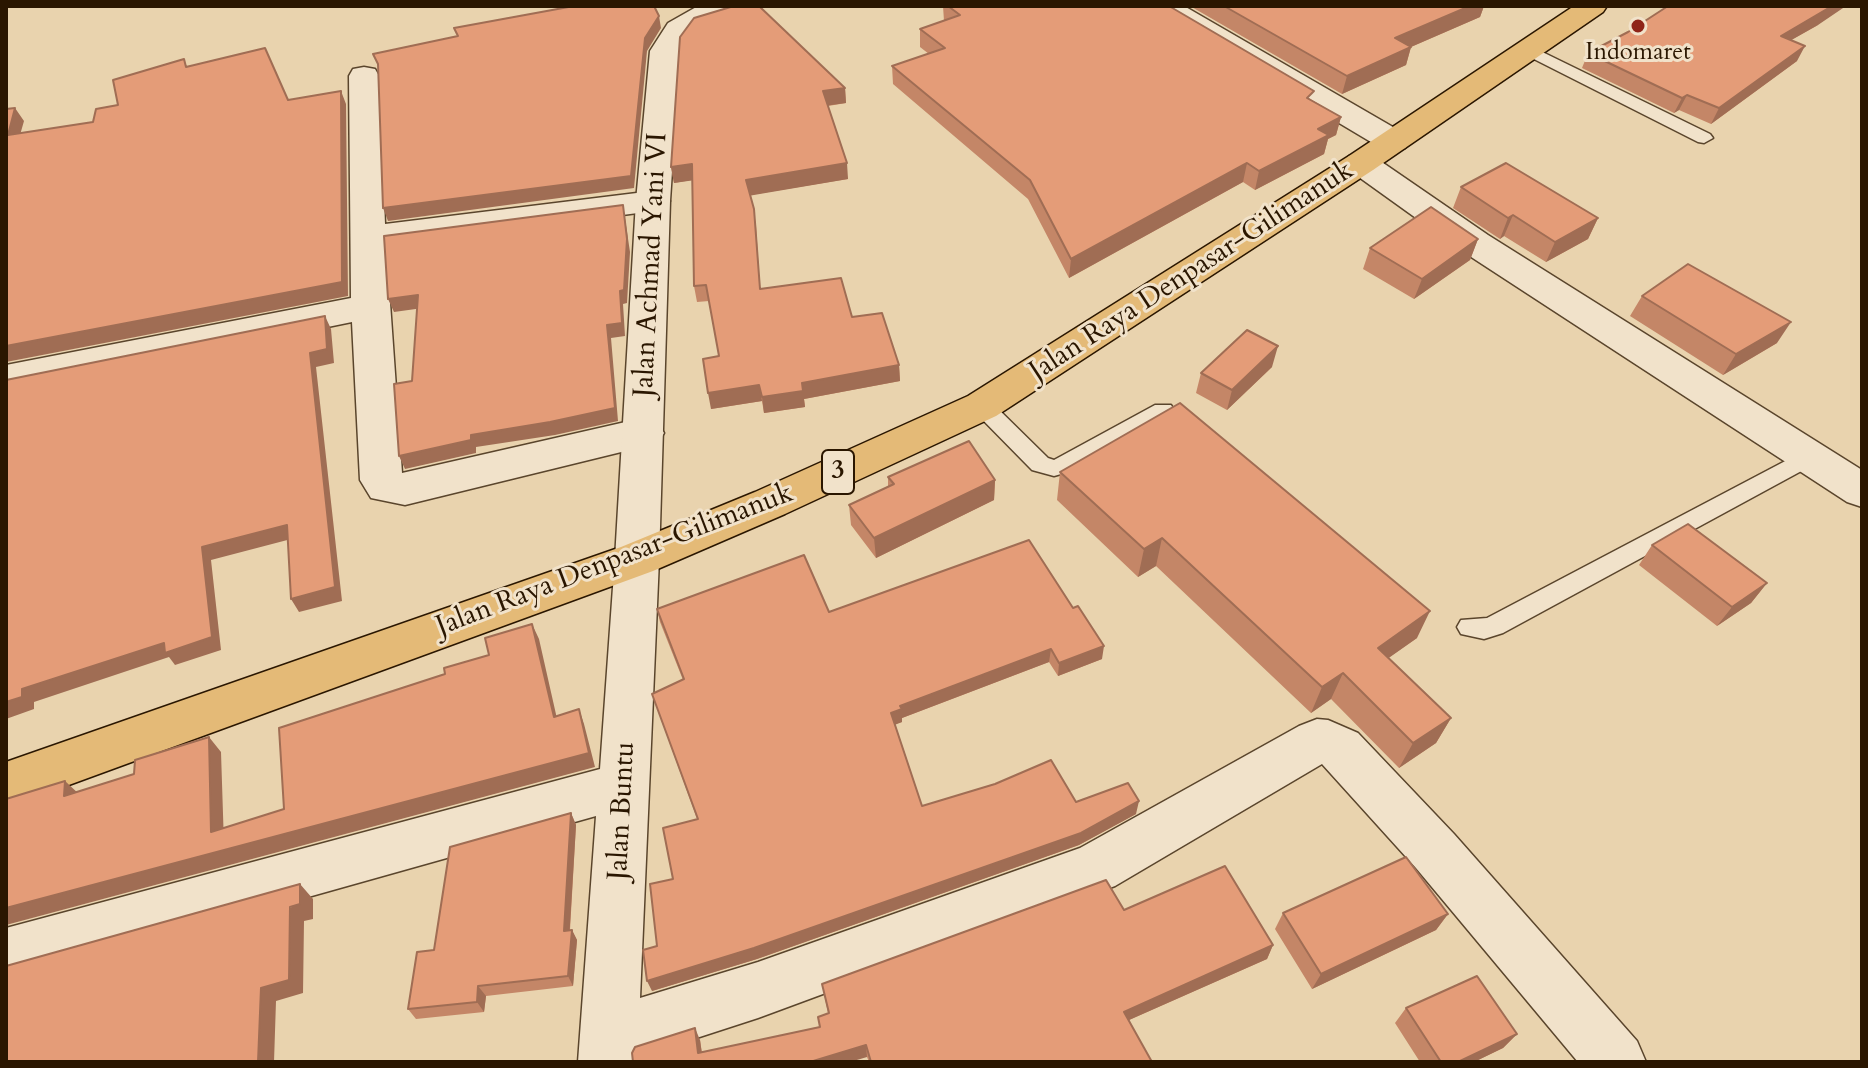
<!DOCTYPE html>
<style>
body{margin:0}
#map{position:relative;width:1868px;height:1068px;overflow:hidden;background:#e9d3ae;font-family:Cardo,serif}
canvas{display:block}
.frame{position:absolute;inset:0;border:8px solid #2a1600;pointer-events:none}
</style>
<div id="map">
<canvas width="1868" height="1068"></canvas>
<div class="frame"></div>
</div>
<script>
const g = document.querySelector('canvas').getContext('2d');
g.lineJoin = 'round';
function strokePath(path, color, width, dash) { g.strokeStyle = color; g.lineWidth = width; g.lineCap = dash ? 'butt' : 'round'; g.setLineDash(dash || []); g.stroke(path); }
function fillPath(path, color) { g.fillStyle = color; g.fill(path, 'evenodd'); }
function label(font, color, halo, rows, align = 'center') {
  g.font = font + ' Cardo,serif'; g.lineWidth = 6; g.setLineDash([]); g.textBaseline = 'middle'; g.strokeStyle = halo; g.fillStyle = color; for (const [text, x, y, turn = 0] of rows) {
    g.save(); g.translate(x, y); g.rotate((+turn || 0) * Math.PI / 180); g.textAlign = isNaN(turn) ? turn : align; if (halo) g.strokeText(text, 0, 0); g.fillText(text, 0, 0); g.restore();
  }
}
const service = new Path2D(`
 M1528 45 1710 134 1713 138 1704 143 1698 142 1522 53 1520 50Z
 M982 398 990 401 1048 458 1054 460 1155 405H1171L1174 410 1171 415 1079 469 1054 476 1032 470 974 411 971 406 974 401Z
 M1810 448 1818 450 1821 456 1818 462 1503 633 1484 639 1461 634 1457 627 1461 620 1487 618Z`);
const minor = new Path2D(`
 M1149 6H1184L1405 134 1409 141 1405 148 1393 151 1381 148 1153 12Z
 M364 67 375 69 379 76 385 224 653 191 665 194 670 201 665 208 653 211 386 246 402 473 643 418 658 423 664 433 658 443 405 505 371 498 360 480 352 322 6 393V365L351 298 349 76 353 69Z
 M1361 153 1373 156 1488 235 1862 470V507L1847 502 1462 251 1349 170 1344 163 1349 156Z
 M637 542 653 547 659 559 640 998 758 962 1080 848 1299 726 1317 719 1328 720 1358 733 1454 834 1637 1041 1646 1062H1578L1416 868 1322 764 1115 886 758 1018 638 1057V1062H578L596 816 6 982V928L600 769 615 559 621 547Z`);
const tertiary = new Path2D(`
 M698 6H741C731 21 704 21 690 34 686 38 683 46 680 51L670 201 659 559 653 571 637 576 621 571 615 559 636 201 650 51 668 23Z`);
const trunk = new Path2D(`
 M1574 6H1607L1603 12 1373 170 996 416 785 514 653 571 6 808V762L621 547 755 492 968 396 1349 156Z`);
const wall = new Path2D(`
 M943 6H1169L1312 100 1341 117 1336 135 1328 139 1324 154 1255 190 1243 182 1069 278 1028 199 893 84 892 66 929 54 920 47V29L944 21Z
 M1190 6H1484L1480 17 1411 47 1406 65 1342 94Z
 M1818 25 1791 40 1797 61 1711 124 1679 110 1674 113 1582 68 1588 53Z
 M845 88 846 103 828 106 848 179 750 195 756 225 760 289 852 317 899 365 900 381 804 399 805 407 764 413 762 401 711 409 719 356 709 301 697 302 694 286 692 180 674 183 671 167Z
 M1461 187 1598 218 1588 239 1546 262 1504 236 1500 239 1453 208Z
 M1478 239 1470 260 1414 299 1363 269 1370 248Z
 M1642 296 1777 343 1723 375 1630 316Z
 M1272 367 1227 410 1196 393 1201 373Z
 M1060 472 1417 638 1388 658 1451 718 1436 743 1399 768 1331 699 1311 713 1156 566 1138 577 1057 500Z
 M888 477 995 480 994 500 876 558 851 525 849 505 888 487Z
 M1029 540 1102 659 1058 676 1049 662 902 718V722L895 724 922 806 1076 802 1136 814 1079 845 757 959 652 991 657 946 673 879 697 819 652 694 683 680 660 622 657 609 829 612Z
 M1652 545 1767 583 1751 603 1717 626 1639 565Z
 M571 813 576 825 570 930H572L577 940 573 986 486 996 484 1012 416 1019 408 1009 434 950Z
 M1124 910 1273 945 1267 959 1129 1020 1152 1062H869L867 1057 633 1062 700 1040 702 1053 820 1027 828 1013 822 984Z
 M1283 913 1448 914 1436 930 1312 989 1275 929Z
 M1406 1008 1517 1034 1503 1048 1474 1062H1420L1395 1023Z`);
const shadedWall = new Path2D(`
 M1467 6H1484L1480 17 1390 56 1395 38Z
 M1832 6H1846L1818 25 1772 51 1781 36Z
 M659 16 661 28 647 51 634 188 388 221 383 208 645 38Z
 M1805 46 1797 61 1711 124 1719 108Z
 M1411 47 1406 65 1342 94 1347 76Z
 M845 88 846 103 824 106 823 91Z
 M341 91 346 104 348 296 6 362V346Z
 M1687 95 1679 110 1674 113 1682 98Z
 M15 108 24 121 16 149 8 135Z
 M1341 117 1336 135 1328 139 1324 154 1255 190 1259 171 1318 129Z
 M847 163 848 179 748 196 746 180Z
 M1247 163 1243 182 1069 278 1071 259Z
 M692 164 695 180 674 183 671 167Z
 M623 205 630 252 627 303 623 304 625 336 611 338 618 421 555 435 476 447V453L405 469 399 456 471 435 620 291Z
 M1513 215 1504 236 1500 239 1508 218Z
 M1598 218 1588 239 1546 262 1555 242Z
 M1478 239 1470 260 1414 299 1422 279Z
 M418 295 423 308 394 312 388 299Z
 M325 316 331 329 334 363 316 367 342 601 299 612 291 599 310 353Z
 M1791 322 1777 343 1723 375 1736 354Z
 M1278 346 1272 367 1227 410 1232 390Z
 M899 365 900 381 804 399 805 407 764 413 762 397 802 383Z
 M759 385 762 401 711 409 708 393Z
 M995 480 994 500 876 558 874 538Z
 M287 525 295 538 211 560 221 650 175 665 169 657 34 702V709L6 719V702L22 689 164 643 202 547Z
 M1162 538 1156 566 1138 577 1144 549Z
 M1767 583 1751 603 1717 626 1732 607Z
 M1430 611 1417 638 1366 674 1378 648Z
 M532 624 539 639 560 732 554 717Z
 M1104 646 1102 659 1058 676 1059 663Z
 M1051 649 1049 662 902 718V722L892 726 891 713 900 706Z
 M1343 673 1331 699 1311 713 1322 687Z
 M579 709 584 724 595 767 6 925V908Z
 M1451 718 1436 743 1399 768 1413 743Z
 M209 737 221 752 224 845 211 832Z
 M65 781 80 795 64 796Z
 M1139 801 1136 814 1079 845 757 959 652 991 647 981Z
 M571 813 576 825 569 941 564 931Z
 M300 884 313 899V919L304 921 303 993 276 1001 274 1062H258L261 988Z
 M1448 914 1436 930 1312 989 1321 974Z
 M572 930 577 940 573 986 568 976Z
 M1273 945 1267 959 1120 1024 1124 1012Z
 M478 986 486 996 484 1012 477 1002Z
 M695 1028 700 1040 703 1062 698 1053Z
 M1517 1034 1503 1048 1474 1062H1458Z
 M866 1045 867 1057 850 1062H810Z`);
const building = new Path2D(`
 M574 6H654L659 16 645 38 631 176 383 208 378 64 373 54 458 36 454 28Z
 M734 6H759L845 88 823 91 847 163 746 180 754 209 760 289 841 278 852 317 882 313 899 365 802 383 803 391 762 397 759 385 708 393 703 359 719 356 706 285 694 286 692 164 671 167 680 37 694 18Z
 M948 6H1169L1314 91 1307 98 1341 117 1318 129 1329 135 1259 171 1247 163 1071 259 1030 180 892 66 945 48 920 29 960 15Z
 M1224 6H1470L1395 38 1411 47 1347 76Z
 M1668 6H1832L1781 36 1805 46 1719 108 1687 95 1682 98 1588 53 1628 32Z
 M265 48 288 100 341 91 342 282 6 346V109L15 108 8 135 93 122 96 109 118 105 113 80 184 59 186 67Z
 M1506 163 1598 218 1555 242 1513 215 1508 218 1461 187Z
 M623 205 627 239 624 290 620 291 622 323 607 325 615 408 550 422 471 435V440L399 456 394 384 412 381 418 295 388 299 384 236Z
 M1431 207 1478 239 1422 279 1370 248Z
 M1688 264 1791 322 1736 354 1642 296Z
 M325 316 327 349 310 353 335 587 291 599 287 525 202 547 212 637 165 653 164 643 22 689V697L6 702V380Z
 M1247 330 1278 346 1232 390 1201 373Z
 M1180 403 1430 611 1378 648 1451 718 1413 743 1343 673 1322 687 1162 538 1144 549 1060 472Z
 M969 441 995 480 874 538 849 505 894 484 888 477Z
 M1688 524 1767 583 1732 607 1652 545Z
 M1029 540 1073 608 1078 606 1104 646 1059 663 1051 649 900 706 902 709 891 713 922 806 995 784 1051 760 1076 802 1128 783 1139 801 1081 833 754 948 647 981 643 950 657 946 650 884 673 879 663 828 698 819 652 694 684 679 657 609 804 555 829 612Z
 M532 624 554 717 579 709 589 753 6 908V799L65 781 64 796 134 774 135 760 209 737 211 832 284 809 279 728 445 674 444 668 489 655 485 638Z
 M571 813 564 931 572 930 568 976 478 986 477 1002 408 1009 417 952 434 950 450 847Z
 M1406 857 1448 914 1321 974 1283 913Z
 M1225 866 1273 945 1124 1012 1152 1062H871L866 1045 810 1062H633L632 1053 635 1047 695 1028 698 1053 820 1027 818 1017 829 1013 822 984 1106 880 1124 910Z
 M300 884V904L290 907 289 980 261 988 258 1062H6V966Z
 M1477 976 1517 1034 1458 1062H1441L1406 1008Z`);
const markers = [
 [1638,26,8,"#8f2418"]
];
const farPoinames = [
 ["Indomaret",1638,53]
];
const shields = [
 [838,472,32]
];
const shieldNames = [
 ["3",838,472]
];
const streetNames = [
 ["Jalan Achmad Yani VI",652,265,-87],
 ["Jalan Raya Denpasar-Gilimanuk",1192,272,-33],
 ["Jalan Raya Denpasar-Gilimanuk",615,561,-21],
 ["Jalan Buntu",623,811,-87]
];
strokePath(service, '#5a452c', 3);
strokePath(minor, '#5a452c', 3);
strokePath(tertiary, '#5a452c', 3);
strokePath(trunk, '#2a1600', 3);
fillPath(service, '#f1e2ca');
fillPath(minor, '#f1e2ca');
fillPath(tertiary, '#f1e2ca');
fillPath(trunk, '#e4ba77');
fillPath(wall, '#c48667');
fillPath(shadedWall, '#a06d54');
fillPath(building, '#e49c78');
strokePath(building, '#a06d54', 2);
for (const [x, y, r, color] of markers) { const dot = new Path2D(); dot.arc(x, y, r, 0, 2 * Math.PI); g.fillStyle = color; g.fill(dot); strokePath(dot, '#f1e2ca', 3); }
label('24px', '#2a1600', '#f1e2ca', farPoinames);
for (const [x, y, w] of shields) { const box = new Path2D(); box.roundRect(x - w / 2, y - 22, w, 44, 6); g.fillStyle = '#f1e2ca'; g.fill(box); strokePath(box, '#2a1600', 2); }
label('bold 26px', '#2a1600', null, shieldNames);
label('28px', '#2a1600', '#f1e2ca', streetNames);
</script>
